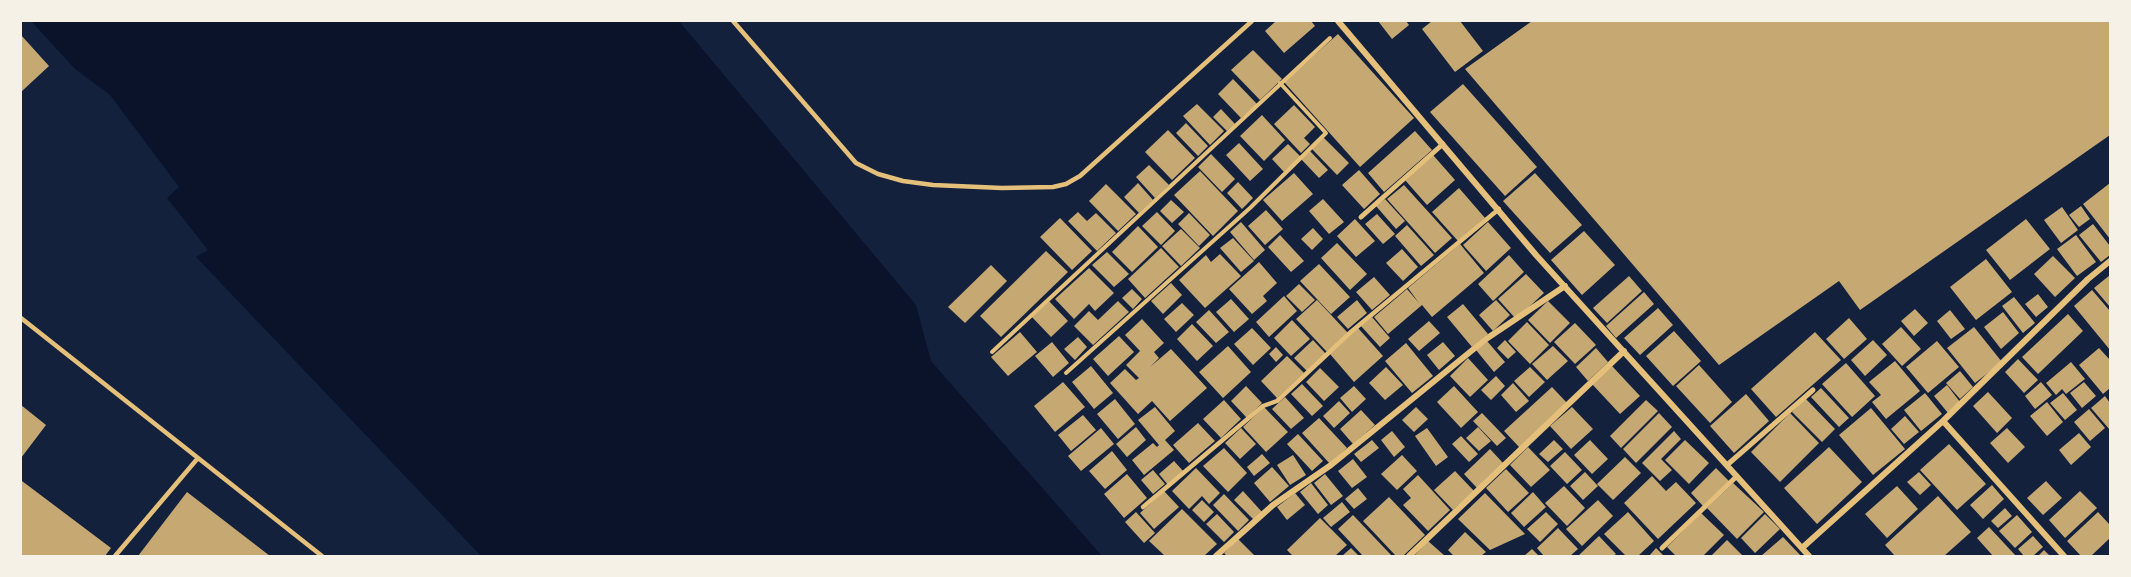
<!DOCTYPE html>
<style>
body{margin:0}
#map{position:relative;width:2131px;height:577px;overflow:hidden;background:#14213d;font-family:Ubuntu,sans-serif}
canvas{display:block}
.frame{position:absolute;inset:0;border:22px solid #f6f1e7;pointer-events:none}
</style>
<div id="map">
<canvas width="2131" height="577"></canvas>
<div class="frame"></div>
</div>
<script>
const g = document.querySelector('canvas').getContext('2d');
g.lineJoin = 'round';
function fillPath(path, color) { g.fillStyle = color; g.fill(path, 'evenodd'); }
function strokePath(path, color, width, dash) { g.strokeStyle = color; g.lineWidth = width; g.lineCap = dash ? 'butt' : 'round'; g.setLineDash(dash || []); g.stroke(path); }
const water = new Path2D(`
 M31 21H679L916 305 931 361 1102 556H481L196 257 208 250 167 198 179 187 110 95 75 69Z`);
const building = new Path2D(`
 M1276 21H1311L1315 26 1284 53 1265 31Z
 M1378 21H1406L1409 25 1392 39Z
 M1432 21H1460L1483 51 1455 72 1422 29Z
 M1532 21H2110V135L1860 310 1839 281 1719 365 1465 69Z
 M1338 34 1414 118 1360 167 1284 82Z
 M21 35 49 66 21 92Z
 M1253 50 1282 79 1260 100 1231 70Z
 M1233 79 1257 104 1241 118 1218 94Z
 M1463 84 1537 167 1505 196 1430 112Z
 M1197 104 1224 131 1210 145 1183 116Z
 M1294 105 1315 127 1304 138 1310 144 1301 153 1274 124Z
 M1221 109 1235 124 1227 131 1213 117Z
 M1262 115 1285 140 1264 161 1240 136Z
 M1186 123 1208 146 1198 156 1176 133Z
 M1168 130 1195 158 1172 180 1145 152Z
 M1415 131 1432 150 1384 192 1368 173Z
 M1323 137 1349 163 1337 175 1311 148Z
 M1239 143 1263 169 1250 181 1226 155Z
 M1288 144 1301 157 1284 172 1272 159Z
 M1310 151 1328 170 1319 178 1301 159Z
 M1211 154 1235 179 1222 192 1198 167Z
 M1433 155 1455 180 1427 205 1405 180Z
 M1149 165 1169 185 1155 198 1136 177Z
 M1359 170 1380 194 1364 209 1342 185Z
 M1200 171 1238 211 1213 236 1174 195Z
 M1294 173 1313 194 1282 221 1263 200Z
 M1535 173 1582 225 1550 253 1503 201Z
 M1238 182 1253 198 1242 209 1227 193Z
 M1138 183 1153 200 1139 213 1124 197Z
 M2110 183V239L2083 204Z
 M1106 184 1136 214 1118 231 1089 201Z
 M1404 185 1452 238 1435 253 1387 199Z
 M1459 188 1485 218 1458 241 1432 212Z
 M1323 199 1344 222 1329 234 1309 211Z
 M1385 199 1405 221 1396 229 1376 206Z
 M1171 200 1184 212 1172 223 1160 211Z
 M2081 206 2090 219 2079 227 2069 215Z
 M2062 207 2078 230 2061 243 2044 220Z
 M1266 210 1283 229 1265 245 1248 226Z
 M1078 212 1087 221 1096 213 1116 233 1097 251 1068 221Z
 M1157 212 1175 231 1161 245 1142 226Z
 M1189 213 1210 235 1199 246 1178 224Z
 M1377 214 1395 234 1383 244 1365 224Z
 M1060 218 1092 251 1072 270 1040 237Z
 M1355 219 1375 241 1356 257 1337 236Z
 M2026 219 2050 249 2010 280 1986 250Z
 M1241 222 1265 250 1254 260 1230 232Z
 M1488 222 1511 248 1486 271 1463 245Z
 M2093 224 2110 246V255L2101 262 2079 235Z
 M1407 225 1434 255 1421 266 1395 236Z
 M1138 226 1158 247 1132 272 1112 252Z
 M1313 228 1323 239 1312 250 1301 239Z
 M1181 229 1200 248 1181 266 1162 246Z
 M1584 231 1615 265 1582 295 1551 260Z
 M1280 235 1304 261 1291 272 1268 247Z
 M2076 235 2096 262 2077 276 2057 249Z
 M1233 238 1254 261 1241 272 1220 248Z
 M1337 243 1367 274 1350 290 1321 258Z
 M1460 244 1484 273 1432 317 1422 305 1388 334 1374 317 1407 289 1419 303 1408 288Z
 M1161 248 1179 267 1145 298 1128 279Z
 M1402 249 1418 267 1403 281 1386 263Z
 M1046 251 1068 272 1001 337 980 316Z
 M1107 252 1129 274 1114 287 1092 265Z
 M1220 254 1241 276 1205 308 1179 280 1206 255 1211 262Z
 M1509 255 1524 272 1493 301 1478 284Z
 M2053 256 2075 278 2055 297 2034 274Z
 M1986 259 2012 292 1976 320 1950 287Z
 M1259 262 1277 283 1263 296 1267 301 1252 314 1229 289Z
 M1319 264 1350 297 1331 314 1300 281Z
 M991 265 1007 281 965 323 948 307Z
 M1089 268 1114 293 1095 311 1089 304 1074 319 1055 299Z
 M1526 274 1544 293 1516 319 1498 299Z
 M2110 275V307L2094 288Z
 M1629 276 1642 291 1607 323 1593 308Z
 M1374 277 1390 295 1372 310 1356 292Z
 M1171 283 1182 295 1163 314 1151 301Z
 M1299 284 1315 300 1302 312 1286 296Z
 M1132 289 1142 299 1133 309 1122 298Z
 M2092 290 2110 311V350L2074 306Z
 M1644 292 1654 304 1616 338 1606 326Z
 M2038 294 2048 307 2036 317 2025 304Z
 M1284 296 1297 311 1269 337 1256 322Z
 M2014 297 2035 323 2023 333 2002 306Z
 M1231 299 1249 319 1234 332 1216 312Z
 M1048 300 1068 321 1051 337 1031 316Z
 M1317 300 1348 333 1327 352 1296 319Z
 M1357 300 1367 313 1348 329 1337 317Z
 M1496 300 1510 315 1493 331 1479 315Z
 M1118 301 1129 312 1093 345 1074 326 1089 311 1098 320Z
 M1548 301 1570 323 1550 343 1528 320Z
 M1182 303 1194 315 1176 332 1164 319Z
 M1463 304 1488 334 1472 347 1447 317Z
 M1658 308 1673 325 1640 355 1624 338Z
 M1915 309 1928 323 1914 336 1901 321Z
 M1209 310 1229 332 1216 343 1196 322Z
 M1950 310 1965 329 1951 339 1937 321Z
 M2003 312 2019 333 2001 349 1984 327Z
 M2068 314 2083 331 2038 374 2022 357Z
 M1372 317 1390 338 1380 347 1361 326Z
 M1849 318 1867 339 1844 359 1826 339Z
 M1142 319 1164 343 1154 352 1159 358 1150 367 1171 349 1207 388 1170 421 1152 401 1138 414 1110 383 1125 369 1136 380 1139 378 1126 365 1140 351 1125 335Z
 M1292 320 1310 339 1291 356 1274 338Z
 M1429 321 1440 333 1419 351 1408 339Z
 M1527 322 1549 345 1530 364 1508 341Z
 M1575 323 1596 345 1575 364 1554 342Z
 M1192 324 1213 346 1197 361 1177 339Z
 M1901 327 1921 349 1902 366 1882 344Z
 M1974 327 2002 362 1975 383 1947 348Z
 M1252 328 1271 348 1253 365 1234 344Z
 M1358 328 1383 356 1354 382 1330 354Z
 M1674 331 1701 361 1673 386 1646 356Z
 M1020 332 1037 352 1008 376 991 357Z
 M1815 332 1841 360 1776 417 1751 389Z
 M1119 336 1134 352 1108 376 1093 359Z
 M1078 337 1087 347 1075 360 1064 349Z
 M1313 340 1326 354 1307 371 1294 358Z
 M1505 340 1516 352 1508 359 1497 348Z
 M1873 340 1887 355 1865 376 1851 360Z
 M1487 341 1505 362 1494 372 1476 350Z
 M1937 341 1959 367 1928 393 1906 367Z
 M1052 342 1069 363 1053 377 1035 356Z
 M1443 342 1455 356 1439 370 1427 355Z
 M1406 343 1433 376 1412 393 1385 361Z
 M1228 346 1251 372 1223 398 1199 372Z
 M1553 346 1568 361 1547 380 1532 364Z
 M1276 347 1283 355 1276 362 1269 354Z
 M1596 348 1608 362 1588 381 1576 367Z
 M2099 348 2110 360V388L2103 394 2079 365Z
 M1287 356 1304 373 1277 398 1261 381Z
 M1468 358 1488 380 1470 397 1450 376Z
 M2018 359 2038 380 2024 393 2005 372Z
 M1895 361 1920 391 1886 419 1872 402 1881 395 1869 382Z
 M2071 362 2085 379 2066 394 2062 389 2056 395 2046 383Z
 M1846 363 1875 396 1852 417 1822 384Z
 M1699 365 1732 402 1710 423 1676 386Z
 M1091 366 1113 393 1094 409 1072 382Z
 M1612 366 1640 396 1620 414 1592 384Z
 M1386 367 1403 385 1385 400 1369 383Z
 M1530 367 1545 382 1529 397 1514 381Z
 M1320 368 1339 387 1324 401 1306 382Z
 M1960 371 1973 387 1960 399 1946 383Z
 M1496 376 1505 386 1491 400 1481 390Z
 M1063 382 1085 407 1055 432 1034 406Z
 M2041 382 2052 395 2035 409 2025 396Z
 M2084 382 2096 396 2082 408 2070 393Z
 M1513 383 1529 401 1516 412 1501 395Z
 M1302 384 1323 406 1312 416 1291 394Z
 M1947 385 1960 402 1948 413 1934 396Z
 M1246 386 1262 403 1247 418 1231 401Z
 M1354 386 1366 399 1352 412 1340 398Z
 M1454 386 1478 412 1461 428 1437 402Z
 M1552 387 1568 404 1520 448 1504 431Z
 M1821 388 1849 418 1839 427 1811 397Z
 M1988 392 2012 418 1997 433 1973 406Z
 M1925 393 1942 414 1921 431 1904 410Z
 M2063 393 2077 410 2065 420 2050 403Z
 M1746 394 1769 421 1734 453 1710 426Z
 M2105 396 2110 403V430L2091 408Z
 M1285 397 1304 418 1291 429 1272 409Z
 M1805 398 1835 429 1822 442 1792 412Z
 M1115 399 1135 424 1118 439 1097 414Z
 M1224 400 1241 419 1221 438 1203 419Z
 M1646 400 1658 411 1621 448 1610 436Z
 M1339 401 1350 413 1334 428 1323 416Z
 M2047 402 2063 422 2047 436 2030 416Z
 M21 405 46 425 21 458Z
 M1155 407 1175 431 1165 440 1174 450 1144 475 1132 460 1153 443 1157 447 1159 445 1138 420Z
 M1264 407 1288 432 1266 452 1243 427Z
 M1416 407 1428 419 1414 432 1402 420Z
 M1572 407 1593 429 1571 449 1550 426Z
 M1871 408 1905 449 1873 475 1839 435Z
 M2089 409 2105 428 2090 441 2074 422Z
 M1361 410 1375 425 1353 444 1340 429Z
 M1482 413 1506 438 1497 446 1473 421Z
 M1659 413 1672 427 1636 463 1623 449Z
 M1790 413 1819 443 1780 482 1751 452Z
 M1083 415 1096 430 1071 451 1058 435Z
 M1905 416 1919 432 1904 444 1891 429Z
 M1319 418 1347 448 1330 464 1302 433Z
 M1198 423 1215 441 1189 463 1173 445Z
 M1136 427 1146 440 1127 457 1116 444Z
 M1478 427 1491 441 1479 451 1466 438Z
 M1101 428 1114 444 1081 471 1068 456Z
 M1241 428 1256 444 1240 459 1225 443Z
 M1427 428 1448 457 1436 466 1415 436Z
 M2007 428 2025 447 2008 463 1990 443Z
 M1392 431 1405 447 1394 457 1381 440Z
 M1674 431 1681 439 1661 459 1672 470 1660 481 1642 463Z
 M2079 433 2091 447 2071 465 2059 450Z
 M1298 434 1323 461 1312 471 1287 444Z
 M1461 436 1478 454 1469 462 1452 444Z
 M1372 440 1379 448 1361 462 1354 454Z
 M1554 440 1563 449 1548 462 1539 454Z
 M1590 440 1608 459 1592 474 1574 455Z
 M1685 440 1709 463 1689 484 1665 460Z
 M1949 444 1986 484 1957 510 1920 470Z
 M1528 447 1550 470 1531 487 1510 465Z
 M1829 447 1862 482 1817 524 1784 488Z
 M1224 448 1247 473 1228 492 1203 466Z
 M1490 449 1503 463 1477 488 1464 474Z
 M1112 451 1127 470 1105 489 1089 471Z
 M1565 452 1582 470 1567 484 1550 466Z
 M1262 454 1270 463 1254 476 1247 467Z
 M1293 455 1306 475 1290 485 1277 465Z
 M1402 455 1417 471 1397 490 1381 474Z
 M1625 457 1641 473 1613 500 1597 484Z
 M1353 459 1367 477 1352 488 1338 471Z
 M1174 461 1184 472 1168 485 1159 474Z
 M1272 467 1289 486 1270 502 1254 483Z
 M1196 468 1220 493 1209 504 1202 496 1189 509 1172 491Z
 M1716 468 1729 481 1703 506 1691 493Z
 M1506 469 1529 493 1508 512 1486 488Z
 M1153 470 1165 484 1153 494 1141 480Z
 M1455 471 1474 491 1453 510 1434 490Z
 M1585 472 1598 486 1583 500 1570 486Z
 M1919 472 1931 485 1920 495 1907 482Z
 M1127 474 1147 498 1124 518 1104 494Z
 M1325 474 1343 496 1331 505 1314 483Z
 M1418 475 1450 510 1428 531 1403 505 1411 498 1403 489Z
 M1652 476 1666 491 1676 482 1696 503 1658 539 1624 503Z
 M22 481 111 548 105 556H21Z
 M2046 481 2062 498 2043 515 2027 498Z
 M1311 483 1328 505 1318 514 1300 492Z
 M1733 483 1764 512 1737 539 1707 508Z
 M1992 485 2004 499 1983 519 1970 505Z
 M1564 486 1585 508 1567 526 1545 503Z
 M1897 486 1918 509 1887 538 1865 514Z
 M1358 488 1367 499 1354 509 1345 499Z
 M1164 491 1179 507 1154 529 1140 513Z
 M1243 491 1262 512 1254 520 1234 500Z
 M2080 491 2097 508 2065 538 2049 520Z
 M187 492 270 556H138Z
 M1533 492 1546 507 1524 527 1511 513Z
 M1295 493 1305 505 1287 520 1277 507Z
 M1485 493 1525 534 1490 550 1458 519Z
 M1224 494 1249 520 1238 531 1213 505Z
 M1938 496 1971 532 1944 556H1895L1885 545Z
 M1389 497 1425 535 1403 556H1396L1363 521Z
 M1202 500 1214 512 1204 522 1192 510Z
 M1598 500 1613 516 1582 546 1566 529Z
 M1342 502 1350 512 1331 527 1323 518Z
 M2005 508 2012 516 1998 528 1991 521Z
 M1182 509 1217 544 1204 556H1165L1149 541Z
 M1136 512 1155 533 1144 543 1125 522Z
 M1546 512 1558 524 1540 542 1527 529Z
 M1628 512 1654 541 1638 556H1626L1604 534Z
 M2098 512 2110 525V538L2091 556H2081L2067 541Z
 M1701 513 1724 535 1703 556H1676L1667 547Z
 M1217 514 1234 532 1224 542 1206 524Z
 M1765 514 1780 529 1755 553 1741 538Z
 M1353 515 1392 556H1363L1338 529Z
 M2017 515 2032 532 2015 548 1999 531Z
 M1320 518 1347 545 1335 556H1293L1287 550Z
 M1989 527 2016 556H1993L1977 538Z
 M1558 528 1578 549 1570 556H1544L1537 548Z
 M1465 532 1486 552 1481 556H1454L1448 550Z
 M1599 536 1616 554 1613 556H1578Z
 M2033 536 2043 547 2033 556H2024L2018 549Z
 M1783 537 1801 556H1761Z
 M1238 539 1254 555 1253 556H1227L1224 553Z
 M1727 540 1743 556H1711Z
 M1428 541 1445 556H1414Z
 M1351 548 1359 556H1342Z
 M1656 548 1664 556H1649Z
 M1532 549 1539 556H1524Z
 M2044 550 2050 556H2038Z`);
const path = new Path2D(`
 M992 352 1330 38
 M1066 373 1250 208 1326 133 1280 83`);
const service = new Path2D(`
 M733 21 856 163 878 174 903 181 933 185 1002 188 1053 187 1066 184 1080 176 1252 21
 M21 318 322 556
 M1143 507 1263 406 1277 401 1352 331 1499 209
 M115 556 198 458`);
const pedestrian = new Path2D(`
 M1361 217 1443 144
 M1727 465 1813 390
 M1662 548 1737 476`);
const minor = new Path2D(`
 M1338 21 1536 255 1809 556
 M1943 421 2064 556
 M1802 548 1943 421 2088 279 2110 261
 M1216 556 1273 505 1331 465 1486 339 1565 286
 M1409 556 1624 351`);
fillPath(water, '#0b132b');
fillPath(building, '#c6a872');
strokePath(path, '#e5c07b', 4);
strokePath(service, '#e5c07b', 4.5);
strokePath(pedestrian, '#e5c07b', 5);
strokePath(minor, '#e5c07b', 6);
</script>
